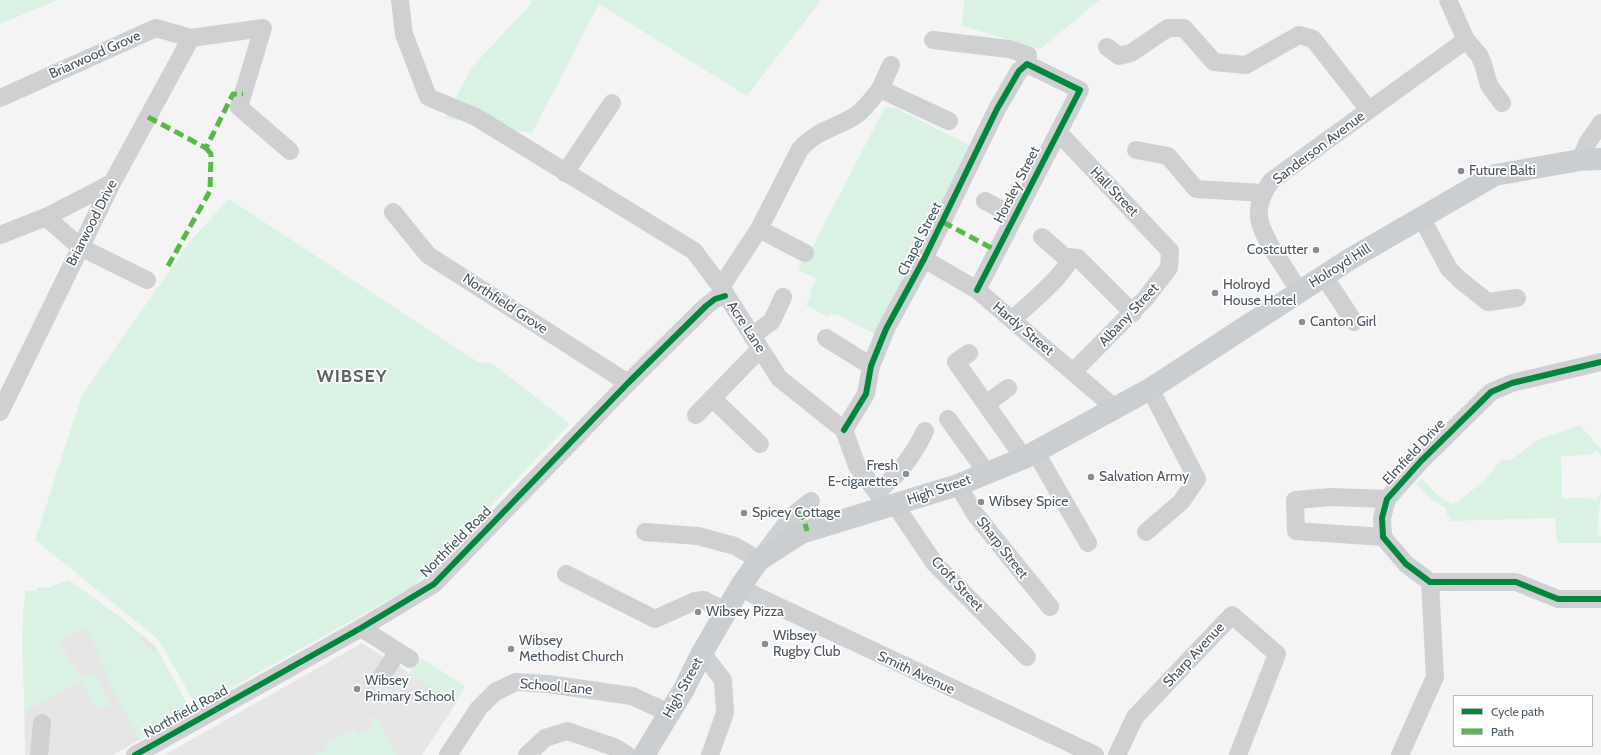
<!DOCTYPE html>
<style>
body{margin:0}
#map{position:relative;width:1601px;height:755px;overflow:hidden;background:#f4f4f4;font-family:Cabin,sans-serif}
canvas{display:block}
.legend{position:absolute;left:1453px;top:695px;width:140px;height:52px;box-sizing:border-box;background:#fff;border:1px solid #b7bbc0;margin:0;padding:5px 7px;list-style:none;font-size:12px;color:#4a5661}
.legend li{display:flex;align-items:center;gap:8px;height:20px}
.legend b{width:20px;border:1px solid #b7bbc0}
</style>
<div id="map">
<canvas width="1601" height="755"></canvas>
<ul class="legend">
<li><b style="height:5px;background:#00873e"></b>Cycle path</li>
<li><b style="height:5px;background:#58b947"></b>Path</li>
</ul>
</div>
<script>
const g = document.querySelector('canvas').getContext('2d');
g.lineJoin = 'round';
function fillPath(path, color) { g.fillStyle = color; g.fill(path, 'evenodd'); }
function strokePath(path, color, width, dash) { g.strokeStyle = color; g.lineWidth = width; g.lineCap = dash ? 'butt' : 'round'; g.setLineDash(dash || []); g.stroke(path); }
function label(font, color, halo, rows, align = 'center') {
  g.font = font + ' Cabin,sans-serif'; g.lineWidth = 3.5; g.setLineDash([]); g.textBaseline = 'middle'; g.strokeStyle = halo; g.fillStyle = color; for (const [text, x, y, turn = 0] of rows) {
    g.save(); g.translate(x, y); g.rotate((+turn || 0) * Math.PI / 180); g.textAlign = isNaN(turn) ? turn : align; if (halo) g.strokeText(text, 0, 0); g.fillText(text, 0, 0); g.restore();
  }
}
const education = new Path2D(`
 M69 580 121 618 155 646 191 711 112 755H25L23 614 26 591H38L37 588 45 587 46 589Z
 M362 643 456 703 422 755H164Z`);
const green = new Path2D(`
 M0 0H58L0 24Z
 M530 0H821L747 96 599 4 532 133 445 118 472 67 531 4Z
 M964 0H1100L1040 49 962 26Z
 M885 107 895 108 971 146 876 334C862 329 848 320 836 314L834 316 830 313 828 317 806 305 811 295 809 294 816 279 798 270 809 249 811 250Z
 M229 199 478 362 493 364 570 424 413 586 197 707 158 639 35 540 82 395 192 239Z
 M1580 425 1601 449V456L1596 451 1589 455 1561 456 1562 498H1590L1595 501 1601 493 1597 534 1601 536V543H1557L1555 518 1450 521V518L1447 517 1446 508 1431 499 1416 484 1422 478 1435 493 1453 505 1484 481 1502 459 1507 461 1511 460 1538 440Z
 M69 580 143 636 138 638 152 652 157 649 191 711 139 739 106 677 109 675 100 660 102 658 84 627 59 641 81 679 95 672 110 705 98 710 82 680 40 704 25 710C23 671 20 629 26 591H38L37 588 45 587 46 589Z
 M423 659 465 686 456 703 409 674 418 660Z
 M375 716 397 755H316L328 748 326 744 354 729 358 734 373 726 369 720Z`);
const minor = new Path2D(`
 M400 0 404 34 428 97 476 117 694 251 721 287 779 378 844 430 857 466 888 507
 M933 40 1009 49 1028 55 1027 64
 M1466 40 1479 55 1483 64 1489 85 1502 103
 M1107 47 1119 56 1131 53 1168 28H1184L1214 62 1246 65 1299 35 1313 39 1369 110
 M880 89 891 65
 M0 98 156 28 191 38 263 28 239 107 290 151
 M1058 132 1170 251 1169 268 1145 299 1073 372
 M1136 150 1168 156 1196 189 1263 193
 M1580 160 1588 142 1601 123
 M565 173 612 103
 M985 201 1014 216
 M393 212 428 255 628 383
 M46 217 80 247 147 280
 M1421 217 1449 269 1460 280 1488 302 1517 298
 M759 229 805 253
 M0 235 46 217 112 183
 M1042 237 1065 257 1078 258 1133 313
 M924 259 977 290 1116 409
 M1324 276 1354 322
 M721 287 759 229 800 149C817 130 834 129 855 116 865 109 872 99 880 89L949 121
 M977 290 1080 90 1027 64
 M1299 291C1291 278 1283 265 1274 252 1258 224 1251 210 1271 181L1466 40 1448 0
 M1012 320C1025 307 1068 273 1070 257
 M752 336 772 321 783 297
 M826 338 871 366
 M969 353 956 362 1024 458
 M1601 362 1512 383 1491 392 1421 461 1387 499 1382 518 1383 537 1406 564 1430 582H1516L1558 599H1601
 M712 398 760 444
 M986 404 1008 388
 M0 412 112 183 191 38
 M696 415 760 349
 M948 419 987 473
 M844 430 866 394 871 366 886 329 924 259 997 109 1019 71 1027 64
 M1035 451 1088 543
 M958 485 975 514 1050 607
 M877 491C898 476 914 454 925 431
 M895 505 935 564 1027 657
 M645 532 698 536 735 546 759 560 792 516 811 501
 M1146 532 1181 502 1197 479 1150 389
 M1383 537 1296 531 1295 500 1331 497 1387 499
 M566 574 655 619 695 601 704 600 726 611
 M742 584 752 594 1095 755
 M361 628 410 659
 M702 653 723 680 725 713 710 755
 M382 676 398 651
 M39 755 42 723
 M135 755 361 628 434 584 628 383 706 306 715 299 725 296
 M448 755 479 708 495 692 516 682 548 684 632 696 669 713
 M527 755 545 738 567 731 614 747 627 755
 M1117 755 1135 717 1232 615 1277 654 1238 755
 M1400 755 1435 677 1430 582`);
const major = new Path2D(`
 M644 755 684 689 702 653 742 584 759 560 801 533 958 485 1024 458 1150 389 1350 259 1495 175 1580 160 1601 159`);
const quiet = new Path2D(`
 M148 117 206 148 233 94H243
 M943 222 997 251
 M168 266 210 191 211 154 206 148
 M797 512 804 519 807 531`);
const cycleway = new Path2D(`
 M1601 362 1512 383 1491 392 1421 461 1387 499 1382 518 1383 537 1406 564 1430 582H1516L1558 599H1601
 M844 430 866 394 871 366 886 329 924 259 997 109 1019 71 1027 64 1080 90 977 290
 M135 755 361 628 434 584 628 383 706 306 715 299 725 296`);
const markers = [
 [1461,171,4,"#868d94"],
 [1316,250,4,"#868d94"],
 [1215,293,4,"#868d94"],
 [1302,322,4,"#868d94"],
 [906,474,4,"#868d94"],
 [1091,477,4,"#868d94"],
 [981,502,4,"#868d94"],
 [744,513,4,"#868d94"],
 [698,612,4,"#868d94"],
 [765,644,4,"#868d94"],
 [511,649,4,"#868d94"],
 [357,689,4,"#868d94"]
];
const streetNames = [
 ["Briarwood Grove",95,55,-24],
 ["Sanderson Avenue",1319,148,-37],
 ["Horsley Street",1017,185,-63],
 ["Hall Street",1114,192,46],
 ["Briarwood Drive",92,223,-63],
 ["Chapel Street",920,239,-63],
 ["Holroyd Hill",1340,266,-32],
 ["Northfield Grove",505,304,33],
 ["Albany Street",1129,315,-47],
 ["Acre Lane",746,327,57],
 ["Hardy Street",1023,329,40],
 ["Elmfield Drive",1414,452,-47],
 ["High Street",939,490,-19],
 ["Northfield Road",456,542,-45],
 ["Sharp Street",1002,548,52],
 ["Croft Street",957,584,47],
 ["Sharp Avenue",1194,655,-47],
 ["Smith Avenue",916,673,25],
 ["School Lane",556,687,5],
 ["High Street",683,688,-61],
 ["Northfield Road",186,712,-29]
];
const poiNames = [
 ["Future Balti",1469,171],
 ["Costcutter",1308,250,"right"],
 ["Holroyd",1223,285],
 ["House Hotel",1223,301],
 ["Canton Girl",1310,322],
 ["Fresh",898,466,"right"],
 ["E-cigarettes",898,482,"right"],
 ["Salvation Army",1099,477],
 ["Wibsey Spice",989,502],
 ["Spicey Cottage",752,513],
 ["Wibsey Pizza",706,612],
 ["Wibsey",773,636],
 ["Rugby Club",773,652],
 ["Wibsey",519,641],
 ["Methodist Church",519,657],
 ["Wibsey",365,681],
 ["Primary School",365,697]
];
const districtNames = [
 ["WIBSEY",352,377]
];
fillPath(education, '#e6e5e6');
fillPath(green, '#d9f2e3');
strokePath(minor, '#ced0d2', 18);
strokePath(major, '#caced1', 22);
strokePath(quiet, '#58b947', 5, [10, 5]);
strokePath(cycleway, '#00873e', 6);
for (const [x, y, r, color] of markers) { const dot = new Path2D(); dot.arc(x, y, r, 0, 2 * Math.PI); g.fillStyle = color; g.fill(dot); strokePath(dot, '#fff', 1.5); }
label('14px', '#4a5661', '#fff', streetNames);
label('14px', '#4a5661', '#fff', poiNames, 'left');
g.letterSpacing = '1px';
label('bold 18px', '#5f6368', '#fff', districtNames);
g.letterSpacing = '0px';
</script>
